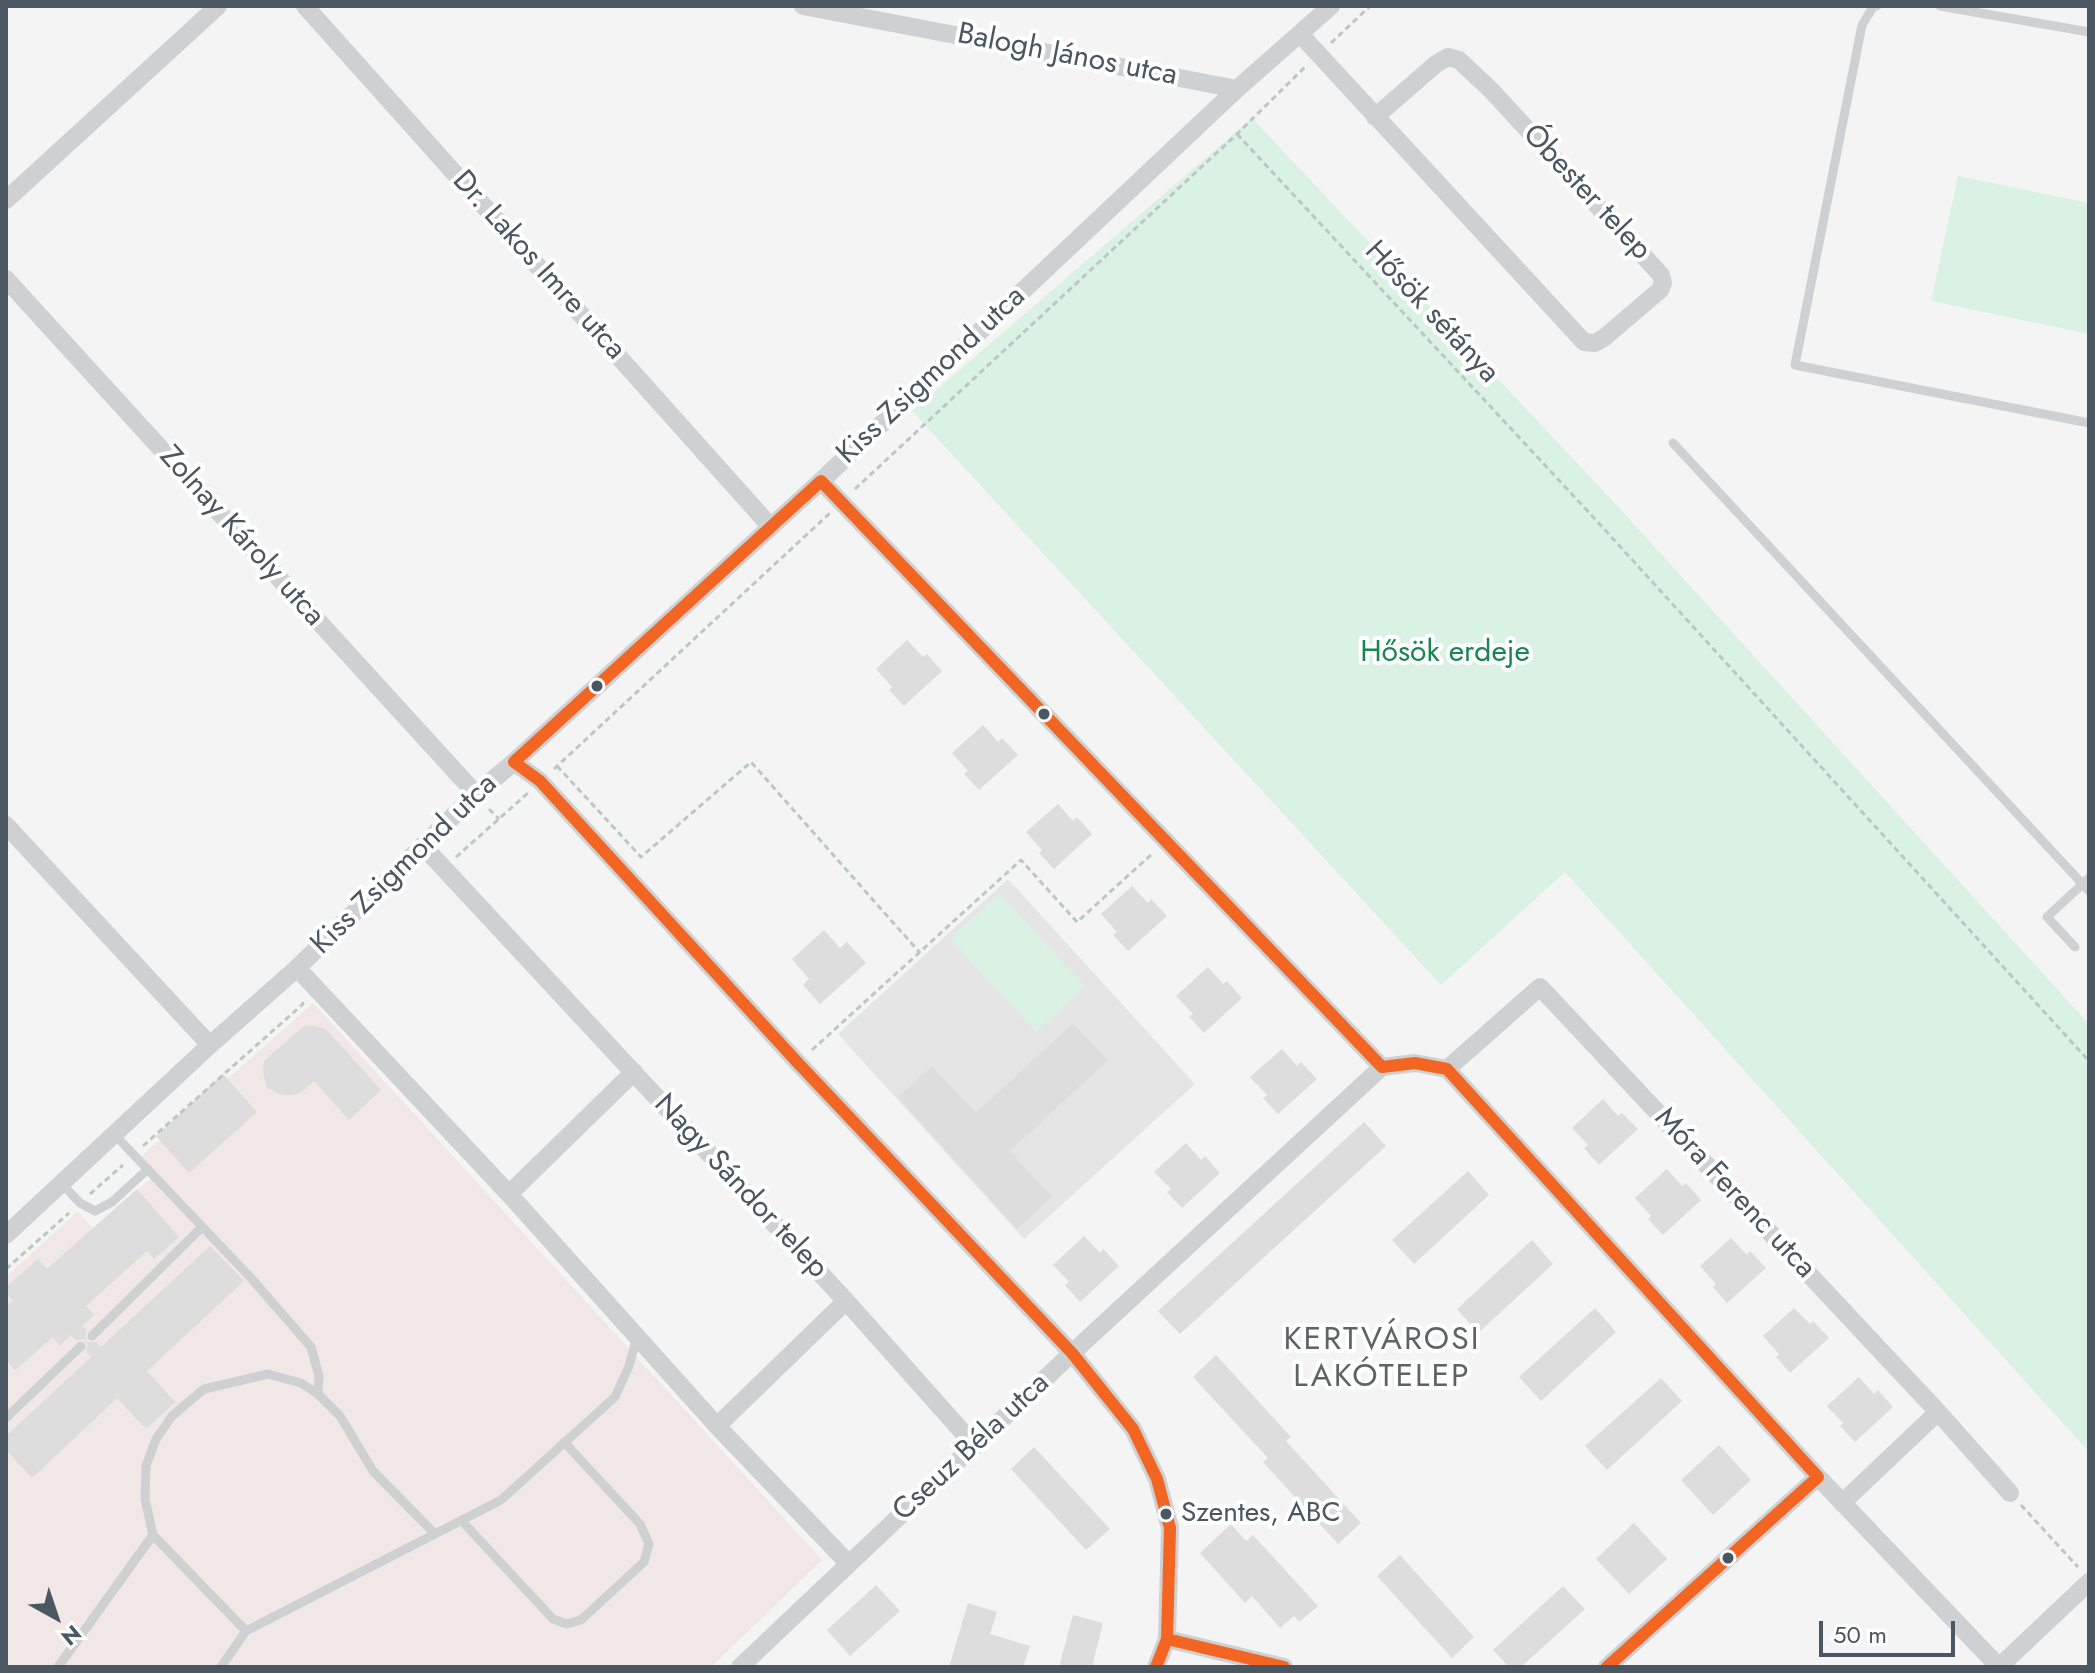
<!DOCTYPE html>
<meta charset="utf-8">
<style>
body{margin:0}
#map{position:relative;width:2095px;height:1673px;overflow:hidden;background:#f4f4f4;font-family:Jost,sans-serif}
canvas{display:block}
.frame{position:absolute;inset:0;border:8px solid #4a5661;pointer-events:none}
.north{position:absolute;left:16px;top:1577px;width:80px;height:80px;-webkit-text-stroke:6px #fff;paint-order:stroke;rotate:140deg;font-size:22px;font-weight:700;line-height:32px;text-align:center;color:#4a5661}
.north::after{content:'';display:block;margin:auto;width:28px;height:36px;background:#4a5661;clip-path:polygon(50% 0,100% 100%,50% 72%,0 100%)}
.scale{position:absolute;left:1819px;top:1621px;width:136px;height:36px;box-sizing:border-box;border:4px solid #4a5661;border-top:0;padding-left:10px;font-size:24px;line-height:28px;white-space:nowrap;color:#4a5661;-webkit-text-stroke:6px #fff;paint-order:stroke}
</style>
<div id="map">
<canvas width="2095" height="1673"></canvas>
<div class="frame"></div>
<div class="north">N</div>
<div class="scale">50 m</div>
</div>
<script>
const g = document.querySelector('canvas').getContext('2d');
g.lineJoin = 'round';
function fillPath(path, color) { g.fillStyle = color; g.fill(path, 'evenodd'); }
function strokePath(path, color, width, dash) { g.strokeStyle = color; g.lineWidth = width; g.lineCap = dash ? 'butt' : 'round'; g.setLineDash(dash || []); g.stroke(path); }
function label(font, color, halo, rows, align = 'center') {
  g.font = font + ' Jost,sans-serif'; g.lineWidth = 8; g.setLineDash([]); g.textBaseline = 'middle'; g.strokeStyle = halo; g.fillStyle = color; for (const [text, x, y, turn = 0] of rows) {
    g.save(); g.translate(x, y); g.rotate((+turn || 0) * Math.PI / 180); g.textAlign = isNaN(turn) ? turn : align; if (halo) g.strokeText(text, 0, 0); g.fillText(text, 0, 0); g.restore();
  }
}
const education = new Path2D(`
 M1008 879 1195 1084 1024 1239 838 1034Z`);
const medical = new Path2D(`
 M313 1003 822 1560 711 1667H6V1277L78 1211 93 1228 153 1176 138 1159Z`);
const green = new Path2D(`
 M1252 118 1611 499 2089 1024V1452L1565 872 1441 985 912 411Z
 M1958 176 2089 203V334L1931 301Z
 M999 894 1085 986 1036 1032 950 939Z`);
const building = new Path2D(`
 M907 640 923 657 927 654 942 671 904 706 889 690 892 687 876 669Z
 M983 725 998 742 1002 738 1018 755 979 790 964 774 968 771 952 753Z
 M1058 804 1073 821 1077 817 1092 834 1054 869 1039 853 1042 850 1026 832Z
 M1132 886 1148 903 1151 899 1167 916 1128 951 1113 935 1117 932 1101 914Z
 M824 930 840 948 847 942 866 963 820 1004 803 985 809 979 792 959Z
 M1208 967 1223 984 1227 981 1242 998 1204 1033 1189 1017 1193 1014 1176 996Z
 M1073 1023 1108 1060 1010 1151 1052 1197 1017 1229 898 1097 932 1066 976 1113Z
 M304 1026H316L327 1030 381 1090 349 1120 314 1081 303 1091 293 1095H282L267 1088 263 1072 264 1061Z
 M1282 1049 1297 1066 1301 1062 1317 1079 1278 1114 1263 1098 1267 1095 1250 1077Z
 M223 1074 257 1112 189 1173 156 1136Z
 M1603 1099 1618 1116 1622 1113 1638 1129 1599 1165 1584 1148 1588 1145 1572 1128Z
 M1364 1122 1386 1146 1180 1334 1158 1311Z
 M1186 1143 1201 1160 1205 1156 1220 1173 1182 1208 1167 1192 1171 1189 1154 1172Z
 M1667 1169 1682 1186 1686 1183 1701 1200 1663 1235 1648 1219 1651 1216 1635 1198Z
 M1468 1171 1489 1195 1414 1264 1392 1240Z
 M137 1189 179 1237 154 1259 147 1251 86 1306 94 1315 82 1326 87 1331 85 1337 87 1342H97L101 1347 210 1246 244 1281 147 1371 175 1402 146 1429 117 1398 32 1478 6 1450V1436L91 1357 86 1351 88 1345 84 1339 76 1340 71 1335 60 1346 53 1337 15 1370 6 1360V1307L13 1301 6 1293V1287L38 1259 47 1269Z
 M1084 1236 1100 1253 1103 1249 1119 1266 1080 1302 1065 1285 1069 1282 1053 1265Z
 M1731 1238 1747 1255 1750 1251 1766 1268 1727 1303 1713 1287 1716 1284 1700 1266Z
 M1532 1240 1553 1264 1478 1333 1457 1309Z
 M1595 1308 1616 1332 1541 1401 1519 1377Z
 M1794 1308 1810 1324 1813 1321 1829 1338 1790 1373 1776 1357 1779 1354 1763 1336Z
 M1216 1355 1291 1437 1286 1441 1361 1523 1338 1544 1263 1462 1268 1458 1193 1377Z
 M1859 1377 1874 1394 1878 1390 1893 1407 1855 1442 1840 1426 1843 1423 1827 1406Z
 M1661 1378 1682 1401 1607 1470 1585 1446Z
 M1719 1445 1751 1480 1713 1515 1681 1480Z
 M1034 1447 1110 1529 1086 1550 1011 1469Z
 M1634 1523 1667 1559 1629 1594 1596 1559Z
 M1231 1524 1246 1541 1253 1535 1318 1606 1299 1622 1294 1616 1280 1628 1252 1596 1245 1603 1200 1553Z
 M1400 1555 1474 1637 1452 1658 1377 1576Z
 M876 1585 900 1611 850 1656 827 1630Z
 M1563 1586 1585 1609 1521 1667H1509L1493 1650Z
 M968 1603 997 1612 990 1634 1030 1646 1023 1667H949Z
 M1073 1615 1103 1623 1092 1667H1059Z`);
const path = new Path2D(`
 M1331 43 1370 6
 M1237 134 1595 519 2089 1061
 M855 489 1237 134 1305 67
 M557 766 641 857 751 762 920 953
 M554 769 830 513
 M489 809 499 819
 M456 857 528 793
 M812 1050 1021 860 1077 922 1153 853
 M143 1146 303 1004 302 1001
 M90 1194 123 1165
 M6 1269 69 1213
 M2021 1505 2078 1567`);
const service = new Path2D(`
 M1877 6 1873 7 1862 25 1795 365 2089 423
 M1940 6 2089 32
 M1673 443 2089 891
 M2075 947 2047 917 2089 878
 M114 1134 251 1278 311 1347 319 1376 318 1394
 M61 1183 80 1203 95 1211 112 1202 148 1169
 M92 1336 201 1228
 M6 1418 81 1346
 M461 1520 553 1619 567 1624 581 1620 644 1562 649 1544 640 1524 564 1442
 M246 1631 153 1535 145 1499 146 1466 156 1439 172 1416 204 1389 268 1374 301 1383 318 1394 340 1416 373 1471 434 1533
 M58 1667 153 1535
 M221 1667 246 1631 501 1500 615 1397 629 1366 637 1337`);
const minor = new Path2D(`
 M305 6 771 527
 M803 6 1237 89
 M1300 34 1584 342 1595 343 1605 337 1660 290 1663 283 1661 275 1491 90 1459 60 1448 57 1436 64 1375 117
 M6 200 218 6
 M6 279 476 794
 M821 481 1382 1067 1415 1063 1447 1069 1818 1477 1999 1667
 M514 762 540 781 798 1063 1072 1353 1133 1429 1157 1479 1170 1528 1167 1639 1156 1667
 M6 825 210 1045
 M423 846 846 1301 975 1446
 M297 968 509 1194 717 1426 848 1563
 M1447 1069 1540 987 1938 1412 2010 1493
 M509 1194 634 1072
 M6 1235 210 1045 297 968 476 794 514 762 821 481 1237 89 1331 6
 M717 1426 846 1301
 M1842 1503 1938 1412
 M1167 1639 1284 1667
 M740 1667 1072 1353 1382 1067
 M1607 1667 1818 1477
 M1999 1667 2089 1582`);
const bus1 = new Path2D(`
 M1167 1639 1284 1667
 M1156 1667 1167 1639 1170 1528 1157 1479 1133 1429 1072 1353 798 1063 540 781 514 762 821 481 1382 1067 1415 1063 1447 1069 1818 1477 1607 1667`);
const markers = [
 [597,686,7,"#4a5661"],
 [1044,714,7,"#4a5661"],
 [1166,1514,7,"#4a5661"],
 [1728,1558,7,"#4a5661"]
];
const busNames = [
 ["Szentes, ABC",1181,1514]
];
const streetNames = [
 ["Balogh János utca",1067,56,11],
 ["Óbester telep",1586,193,47],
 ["Dr. Lakos Imre utca",538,266,48],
 ["Hősök sétánya",1431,313,47],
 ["Kiss Zsigmond utca",932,376,-43],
 ["Zolnay Károly utca",241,537,48],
 ["Kiss Zsigmond utca",405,865,-44],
 ["Nagy Sándor telep",740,1187,47],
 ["Móra Ferenc utca",1734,1194,47],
 ["Cseuz Béla utca",972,1448,-43]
];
const parkNames = [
 ["Hősök erdeje",1445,654]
];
const neighbourhoodNames = [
 ["KERTVÁROSI",1382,1341],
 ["LAKÓTELEP",1382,1378]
];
fillPath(education, '#e6e5e6');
fillPath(medical, '#f1e7e6');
fillPath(green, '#d9f2e3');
fillPath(building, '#ddddde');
strokePath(path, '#bcc7c4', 3, [6, 4]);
strokePath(service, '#ced0d2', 9);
strokePath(minor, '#ced0d2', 18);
strokePath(bus1, '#f26522', 12);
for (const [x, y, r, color] of markers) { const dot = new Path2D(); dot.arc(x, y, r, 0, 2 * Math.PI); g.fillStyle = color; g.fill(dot); strokePath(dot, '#fff', 3); }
label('28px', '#4a5661', '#fff', busNames, 'left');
label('30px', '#4a5661', '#fff', streetNames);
label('30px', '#17864f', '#fff', parkNames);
g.letterSpacing = '2px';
label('32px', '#5f6368', '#fff', neighbourhoodNames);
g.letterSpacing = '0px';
</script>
